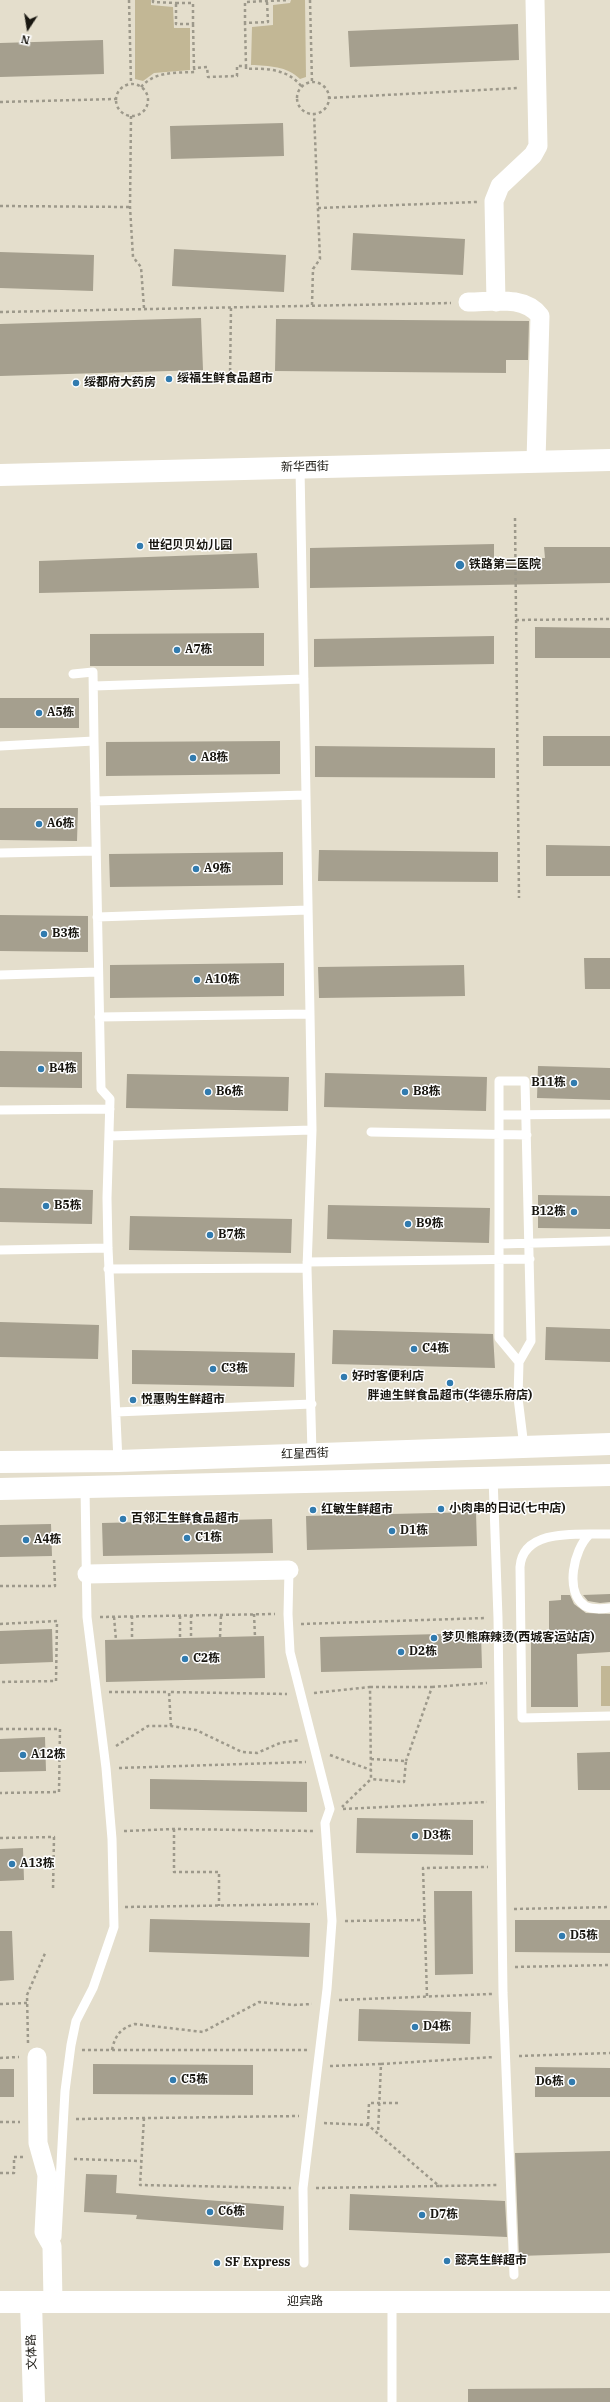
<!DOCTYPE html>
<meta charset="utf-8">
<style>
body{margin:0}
#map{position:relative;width:610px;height:2402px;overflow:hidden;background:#e4decc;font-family:"IBM Plex Serif",serif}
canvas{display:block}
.north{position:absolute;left:8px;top:8px;width:40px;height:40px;-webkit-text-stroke:3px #fff;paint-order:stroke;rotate:192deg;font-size:11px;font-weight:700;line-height:16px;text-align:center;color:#191711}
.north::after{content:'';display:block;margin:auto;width:14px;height:18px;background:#191711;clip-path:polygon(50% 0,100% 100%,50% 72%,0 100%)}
</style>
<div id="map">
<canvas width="610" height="2402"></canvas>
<div class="north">N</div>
</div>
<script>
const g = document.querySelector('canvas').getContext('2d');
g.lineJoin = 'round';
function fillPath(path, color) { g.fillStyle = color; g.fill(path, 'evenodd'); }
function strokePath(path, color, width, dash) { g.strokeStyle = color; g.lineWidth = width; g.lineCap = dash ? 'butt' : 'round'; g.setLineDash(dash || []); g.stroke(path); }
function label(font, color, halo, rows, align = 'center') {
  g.font = font + ' "IBM Plex Serif","Noto Sans SC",serif'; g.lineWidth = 3; g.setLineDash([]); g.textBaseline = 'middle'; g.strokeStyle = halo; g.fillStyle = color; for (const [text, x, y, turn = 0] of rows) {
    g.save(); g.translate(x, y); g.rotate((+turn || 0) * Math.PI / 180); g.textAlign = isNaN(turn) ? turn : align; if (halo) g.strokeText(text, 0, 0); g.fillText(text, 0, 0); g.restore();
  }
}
const green = new Path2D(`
 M135 0H151V5L173 7 174 28H190V70L154 73 143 81 135 79Z
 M291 0H305L306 77 300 79C287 66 269 66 251 65L252 27 273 25V5L290 3Z
 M601 1666H610V1706H601Z`);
const building = new Path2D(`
 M518 24 519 60 350 67 348 31Z
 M103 40 104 74 0 77V43Z
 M283 123 284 156 171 159 170 126Z
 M353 233 465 239 463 275 351 270Z
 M174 249 286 255 284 292 172 286Z
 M0 252 94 255 93 291 0 288Z
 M201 318 203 370 0 376V324Z
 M276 319 529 321 528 360H506V373L275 371Z
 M494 544V558H545L544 547H610V583L310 588V548Z
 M257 553 259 588 39 593V561Z
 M535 627 610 628V658H535Z
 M264 633V666H90V634Z
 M494 636V664L314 667V639Z
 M0 698H79V728H0Z
 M543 736H610V766H543Z
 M280 741V774L106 776V742Z
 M315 746 495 748V778L315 777Z
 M0 808H78L77 841 0 840Z
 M546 845 610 846V876H546Z
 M319 850 498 852V882L318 881Z
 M283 852V885L110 887 109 854Z
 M0 915 88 916V952L0 951Z
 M584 958H610V989H585Z
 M284 963V996L110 998V965Z
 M464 965 465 996 319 998 318 967Z
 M0 1051 82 1052V1088L0 1087Z
 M538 1066 610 1068V1100L537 1098Z
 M325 1073 487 1077 486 1111 324 1107Z
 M127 1074 289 1077 288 1111 126 1108Z
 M0 1188 93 1190 92 1224 0 1222Z
 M538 1195 610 1196V1229L538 1228Z
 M328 1205 490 1208 489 1243 327 1239Z
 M130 1216 292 1219 291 1253 129 1250Z
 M0 1322 99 1325 98 1359 0 1357Z
 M546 1327 610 1329V1362L545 1360Z
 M333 1330 493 1334 495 1368 332 1364Z
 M132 1350 295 1353 294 1387 132 1384Z
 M476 1512 477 1546 307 1550 306 1516Z
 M272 1519 273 1553 103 1556 102 1523Z
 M51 1524 52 1556 0 1557V1525Z
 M610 1594V1602L600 1603 588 1601 583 1595Z
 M561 1595H570L574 1604 586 1613 610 1614V1652L577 1654 578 1707H531V1636H549V1601L561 1600Z
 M52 1629 53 1662 0 1664V1631Z
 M481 1633 482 1668 321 1672 320 1637Z
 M264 1636 265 1678 106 1682 105 1640Z
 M45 1737 46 1771 0 1772V1739Z
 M610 1752V1790H578L577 1753Z
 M150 1779 307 1782V1812L150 1809Z
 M357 1818 473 1820V1855L356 1853Z
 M23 1848 24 1880 0 1881V1849Z
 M434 1891H472L473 1974 435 1975Z
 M150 1919 310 1923 309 1957 149 1952Z
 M515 1920H610V1953L515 1952Z
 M0 1931H12L14 1980 0 1981Z
 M359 2009 471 2012 470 2044 358 2041Z
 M93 2064 253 2065V2095L93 2094Z
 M535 2067 610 2068V2097H535Z
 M0 2069H14V2097H0Z
 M610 2151V2253L519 2256 515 2153Z
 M86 2174 117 2175 116 2193 284 2206 283 2230 136 2219 137 2215 84 2212Z
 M350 2194 505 2201 507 2237 349 2230Z
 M610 2388V2402H468V2389Z`);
const path = new Path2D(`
 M129 0 131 83
 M153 0V2L176 3
 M310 0 312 82
 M267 2 268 22 245 23V2L289 0
 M176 3H193V24H176Z
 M193 24 194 68 207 67 208 77 237 76V66H246L245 23
 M246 66V69C267 68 288 69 302 87
 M297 98a16 16 0 1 1 32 0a16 16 0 1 1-32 0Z
 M116 100a16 16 0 1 1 32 0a16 16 0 1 1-32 0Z
 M141 87C155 71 175 73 195 72L194 68
 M328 98 519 88
 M0 102 115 99
 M131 116 130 207 133 257 141 267 144 308
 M0 206 129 207
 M318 208 477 202
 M312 305 313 269 320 259 314 113
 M0 312 451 303
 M230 377 231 307
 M515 518 519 898
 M516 620 610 619
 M0 1586H55L54 1559
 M254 1614 255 1637
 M191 1615V1638
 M132 1616V1639
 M180 1616V1638
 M100 1617 275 1614
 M114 1617 116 1640
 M0 1624 57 1621 56 1681 0 1682
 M301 1624 486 1618
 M220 1637 221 1615
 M370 1687H432L406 1761
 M432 1687 487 1683
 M109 1692H169
 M314 1693 370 1687 371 1779 342 1807
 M171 1726 169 1692 287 1694
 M0 1729H60L59 1792 0 1793
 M116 1746 148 1726H171L196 1730 242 1752 257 1753 280 1743 299 1740
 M330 1755 371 1770
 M371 1759 406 1761 404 1782 371 1779
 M119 1768 306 1762
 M343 1809 487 1802
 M174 1829V1872H219V1906
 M124 1831 174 1829 313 1831
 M0 1838 54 1837 53 1891
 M125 1907 318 1904
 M514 1909 610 1907
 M345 1921 425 1920
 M515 1967 610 1965
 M427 1996 423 1868 488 1867
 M339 2000 492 1994
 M0 2004 27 2003
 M28 2043 27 1995 46 1951
 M82 2050H307
 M112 2050C115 2035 121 2028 135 2024L203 2032 259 2002 294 2005 312 2004
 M519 2056 610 2053
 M0 2058 19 2057
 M381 2064 494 2057
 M330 2066 381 2064 378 2133
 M144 2118 140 2185 291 2188
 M76 2119 299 2116
 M0 2122H20
 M324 2123 368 2125 439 2186 498 2185
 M368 2125 369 2103H398
 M74 2159 141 2161
 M0 2173H14V2157H23
 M316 2188 439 2186`);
const service = new Path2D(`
 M300 468 310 1014 312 1130 307 1268 312 1453
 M73 674 93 672 94 741
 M94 686 304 679
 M0 746 94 741 101 1089 110 1099 107 1198 108 1248 118 1461
 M95 801 306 795
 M0 853 96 851
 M97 917 308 910
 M0 975 98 972
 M99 1017 310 1014
 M0 1110 110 1109
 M499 1115 610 1114
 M371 1132 527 1135
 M109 1136 312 1130
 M500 1244 610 1241
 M0 1250 108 1248
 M307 1262 530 1259
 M108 1269 307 1268
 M519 1362 531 1341 525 1081H499V1338L519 1362 518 1398 524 1447
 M116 1412 312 1404
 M493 1477 498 1618 503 1993 514 2275
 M610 1534C581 1535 523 1527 520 1567L522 1718 610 1716
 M589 1535C574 1549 564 1592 585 1606 593 1610 602 1609 610 1608
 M289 1570 288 1614 290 1652 330 1809 325 1823 332 1921 327 1989 303 2188 304 2263
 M52 2246 57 2237 65 2091 71 2045 76 2021 93 1988 114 1927 112 1839 106 1768 87 1617 85 1487
 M392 2402V2303`);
const minor = new Path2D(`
 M468 302C493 302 524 295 540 316L536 461
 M496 302 494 201 500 186 533 155 538 146 535 0
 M87 1574 289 1570
 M37 2057 38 2143 47 2175 44 2232 52 2246 53 2302`);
const tertiary = new Path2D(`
 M31 2302 34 2402`);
const secondary = new Path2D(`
 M0 475 610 460
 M0 1462 118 1461 610 1444
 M0 1489 610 1475
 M0 2302H610`);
const markers = [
 [169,379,4,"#317baf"],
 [76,383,4,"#317baf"],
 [140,546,4,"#317baf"],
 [460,565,5,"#317baf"],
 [177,650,4,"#317baf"],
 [39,713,4,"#317baf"],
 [193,758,4,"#317baf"],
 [39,824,4,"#317baf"],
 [196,869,4,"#317baf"],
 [44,934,4,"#317baf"],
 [197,980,4,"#317baf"],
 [41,1069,4,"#317baf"],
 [574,1083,4,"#317baf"],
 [208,1092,4,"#317baf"],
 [405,1092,4,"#317baf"],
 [46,1206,4,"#317baf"],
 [574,1212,4,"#317baf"],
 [408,1224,4,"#317baf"],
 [210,1235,4,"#317baf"],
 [414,1349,4,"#317baf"],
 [213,1369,4,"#317baf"],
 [344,1377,4,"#317baf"],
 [450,1383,4,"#317baf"],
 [133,1400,4,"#317baf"],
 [441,1509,4,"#317baf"],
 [313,1510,4,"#317baf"],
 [123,1519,4,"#317baf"],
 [392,1531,4,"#317baf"],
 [187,1538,4,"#317baf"],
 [26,1540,4,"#317baf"],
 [434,1638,4,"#317baf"],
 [401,1652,4,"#317baf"],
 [185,1659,4,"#317baf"],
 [23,1755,4,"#317baf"],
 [415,1836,4,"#317baf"],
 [12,1864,4,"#317baf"],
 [562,1936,4,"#317baf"],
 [415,2027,4,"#317baf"],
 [173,2080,4,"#317baf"],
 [572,2082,4,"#317baf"],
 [210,2212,4,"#317baf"],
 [422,2215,4,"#317baf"],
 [447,2261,4,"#317baf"],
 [217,2263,4,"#317baf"]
];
const poiNames = [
 ["绥福生鲜食品超市",177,379],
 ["绥都府大药房",84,383],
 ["世纪贝贝幼儿园",148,546],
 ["铁路第二医院",469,565],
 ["A7栋",185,650],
 ["A5栋",47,713],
 ["A8栋",201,758],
 ["A6栋",47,824],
 ["A9栋",204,869],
 ["B3栋",52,934],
 ["A10栋",205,980],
 ["B4栋",49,1069],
 ["B11栋",566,1083,"right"],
 ["B6栋",216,1092],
 ["B8栋",413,1092],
 ["B5栋",54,1206],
 ["B12栋",566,1212,"right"],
 ["B9栋",416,1224],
 ["B7栋",218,1235],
 ["C4栋",422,1349],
 ["C3栋",221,1369],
 ["好时客便利店",352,1377],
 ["胖迪生鲜食品超市(华德乐府店)",450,1396,"center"],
 ["悦惠购生鲜超市",141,1400],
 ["小肉串的日记(七中店)",449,1509],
 ["红敏生鲜超市",321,1510],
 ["百邻汇生鲜食品超市",131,1519],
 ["D1栋",400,1531],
 ["C1栋",195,1538],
 ["A4栋",34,1540],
 ["梦贝熊麻辣烫(西城客运站店)",442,1638],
 ["D2栋",409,1652],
 ["C2栋",193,1659],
 ["A12栋",31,1755],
 ["D3栋",423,1836],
 ["A13栋",20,1864],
 ["D5栋",570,1936],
 ["D4栋",423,2027],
 ["C5栋",181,2080],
 ["D6栋",564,2082,"right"],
 ["C6栋",218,2212],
 ["D7栋",430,2215],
 ["懿亮生鲜超市",455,2261],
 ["SF Express",225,2263]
];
const streetNames = [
 ["新华西街",305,467,-1],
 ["红星西街",305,1454,-2],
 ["迎宾路",305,2302],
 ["文体路",32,2352,-92]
];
fillPath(green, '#c2b795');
fillPath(building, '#a59f8e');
strokePath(path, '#9d998b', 2.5, [3, 3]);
strokePath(service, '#fff', 9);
strokePath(minor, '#fff', 19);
strokePath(tertiary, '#fff', 22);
strokePath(secondary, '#fff', 22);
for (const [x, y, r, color] of markers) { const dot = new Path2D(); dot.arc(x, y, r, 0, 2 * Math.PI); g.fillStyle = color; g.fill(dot); strokePath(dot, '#fff', 1.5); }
label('bold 12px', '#191711', '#fff', poiNames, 'left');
label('12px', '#191711', '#fff', streetNames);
</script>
